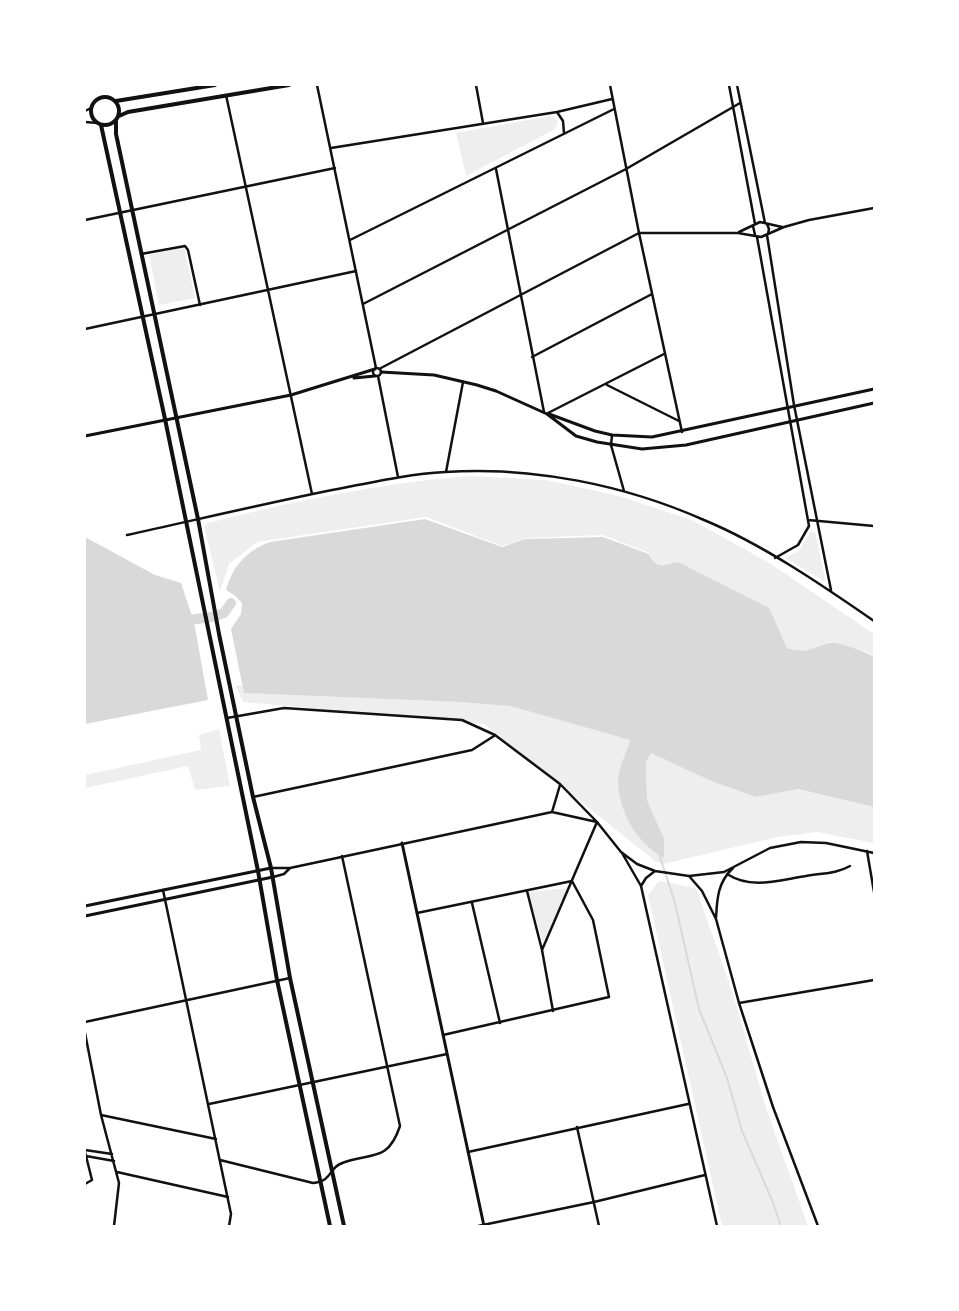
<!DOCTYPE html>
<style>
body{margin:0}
#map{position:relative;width:959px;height:1311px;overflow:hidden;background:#fff;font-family:Mulish,sans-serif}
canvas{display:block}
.frame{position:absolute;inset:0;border:86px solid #fff;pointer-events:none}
</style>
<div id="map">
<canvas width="959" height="1311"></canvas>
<div class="frame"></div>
</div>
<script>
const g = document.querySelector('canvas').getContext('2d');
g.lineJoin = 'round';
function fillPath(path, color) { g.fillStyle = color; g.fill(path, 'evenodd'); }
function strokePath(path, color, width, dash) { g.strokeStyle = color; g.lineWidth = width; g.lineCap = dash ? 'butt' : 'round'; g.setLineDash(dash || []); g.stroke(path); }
const green = new Path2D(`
 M550 116 558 121 555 129 466 176 456 133Z
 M184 247 195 298 159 305 149 255Z
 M469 476 546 480 619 496 692 520 771 564 874 634V656L867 652 831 642 805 652 787 648 768 608 678 563C664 563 657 571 649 553L603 535 527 538 502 546 426 517 257 542 229 564 220 592 204 526 208 523C294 501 380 483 469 476Z
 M810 532H815L826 582 785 558 799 551Z
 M242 685 244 693 459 702 510 706 630 740 618 780 664 837 647 800 646 762 651 753 711 781 756 797 797 789 874 807V843L817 832 778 837 663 864 655 861 484 724 243 702 236 686Z
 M219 729 230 786 195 790 188 766 85 788V775L201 750 199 735Z
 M659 881 696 888 733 994 766 1108 808 1226H722L648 895Z
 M567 888 543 943 528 892Z`);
const water = new Path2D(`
 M425 519 502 547 525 539 603 537 649 554C657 571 664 564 678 562L769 608 787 648C811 654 808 649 829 643 838 641 866 652 874 657V807L798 789 756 797 711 781 651 753 646 762 647 800 664 838V858C637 843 619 813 618 781 618 768 627 752 630 740L510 706 459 702 244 693 231 629 241 614 242 603 234 595 226 590C232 567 247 550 270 542Z
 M85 537 155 575 181 583 194 622 208 700 85 724Z`);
const stream = new Path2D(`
 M659 854 675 903 699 1009 727 1078 742 1131 772 1200 781 1226`);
const river = new Path2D(`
 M181 621 212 617 224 613 231 603`);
const minor = new Path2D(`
 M317 85 376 368
 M476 85 483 123
 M610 85 639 233 682 432
 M729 85 755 224
 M737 85 765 223
 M226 95 312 494
 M85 111 91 108
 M557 112 563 121 564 133
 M85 122 98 123
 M331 148 557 112 612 99
 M496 169 544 412
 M85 220 335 168
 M767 224 769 229 768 234
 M753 226 755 235
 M739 232 760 222 782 227
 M767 235 794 405 831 590
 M757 237 809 526 798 545 775 558
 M350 240 614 109
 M141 254 185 246 188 250 200 305
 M363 304 626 169 740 103
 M85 329 356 271
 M532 357 652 294
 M373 372a4 4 0 1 1 8 0a4 4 0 1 1-8 0Z
 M379 369 639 233H738L761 237 784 227 809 220 874 208
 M378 376 398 477
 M607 385 679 421
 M548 413 664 354
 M612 435 611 445 624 491
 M446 472 463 382
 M808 520 874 526
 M127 535C195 520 263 504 332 490 369 483 407 474 445 472 532 466 625 485 704 520 762 544 822 585 874 621
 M227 718 284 708 462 720 495 735 560 784 597 822 621 852 637 864 655 871 689 876 724 872 770 848 801 842 826 843 874 853
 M253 797 472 750 494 736
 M552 812 560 785
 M867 851 874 892
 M622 853 641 886 717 1226
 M271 868H290L552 812 597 822
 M727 874C752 890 779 880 806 876 822 873 836 874 850 866
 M689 876 702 891 716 919 739 1003 773 1107 818 1226
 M273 877 284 874 290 868
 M641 886 646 878 655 871
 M163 890 231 1214 229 1226
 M527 891 542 950 553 1011
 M472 903 500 1023
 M417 913 572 881
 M716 918C717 898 718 882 733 868
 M542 950 597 822
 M739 1003 874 980
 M85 1022 290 978
 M85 1033 101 1115 119 1183 114 1226
 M443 1035 609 997 593 920 572 881
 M209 1104 447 1054
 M101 1115 216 1139
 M577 1127 599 1226
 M85 1150 112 1154
 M85 1152 92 1180 85 1184
 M468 1152 688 1104
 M86 1156 114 1161
 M220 1160 313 1183C332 1181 329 1169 340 1164 369 1151 387 1165 400 1126L342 856
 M117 1172 228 1197
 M478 1226 594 1202 705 1175`);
const tertiary = new Path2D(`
 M381 372 434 375 477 385 496 391 547 414 576 436 597 442 642 449 686 445 874 403
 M354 378 375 376
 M549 414 595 431 612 435 652 437 874 389
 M85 436 291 395 375 369
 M402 843 484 1226
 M85 906 271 868
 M85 916 273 877`);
const secondary = new Path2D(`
 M91 111a14 14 0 1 1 28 0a14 14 0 1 1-28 0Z
 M116 101 215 85
 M119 116 128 112 289 85
 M116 121V134L198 519 219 634 253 797 271 868 290 978 344 1226
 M101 125 165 419 258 871 277 980 330 1226`);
fillPath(green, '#eee');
fillPath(water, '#d9d9d9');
strokePath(stream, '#d9d9d9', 2);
strokePath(river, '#d9d9d9', 10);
strokePath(minor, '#111', 2.5);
strokePath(tertiary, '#111', 3);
strokePath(secondary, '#111', 4);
</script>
